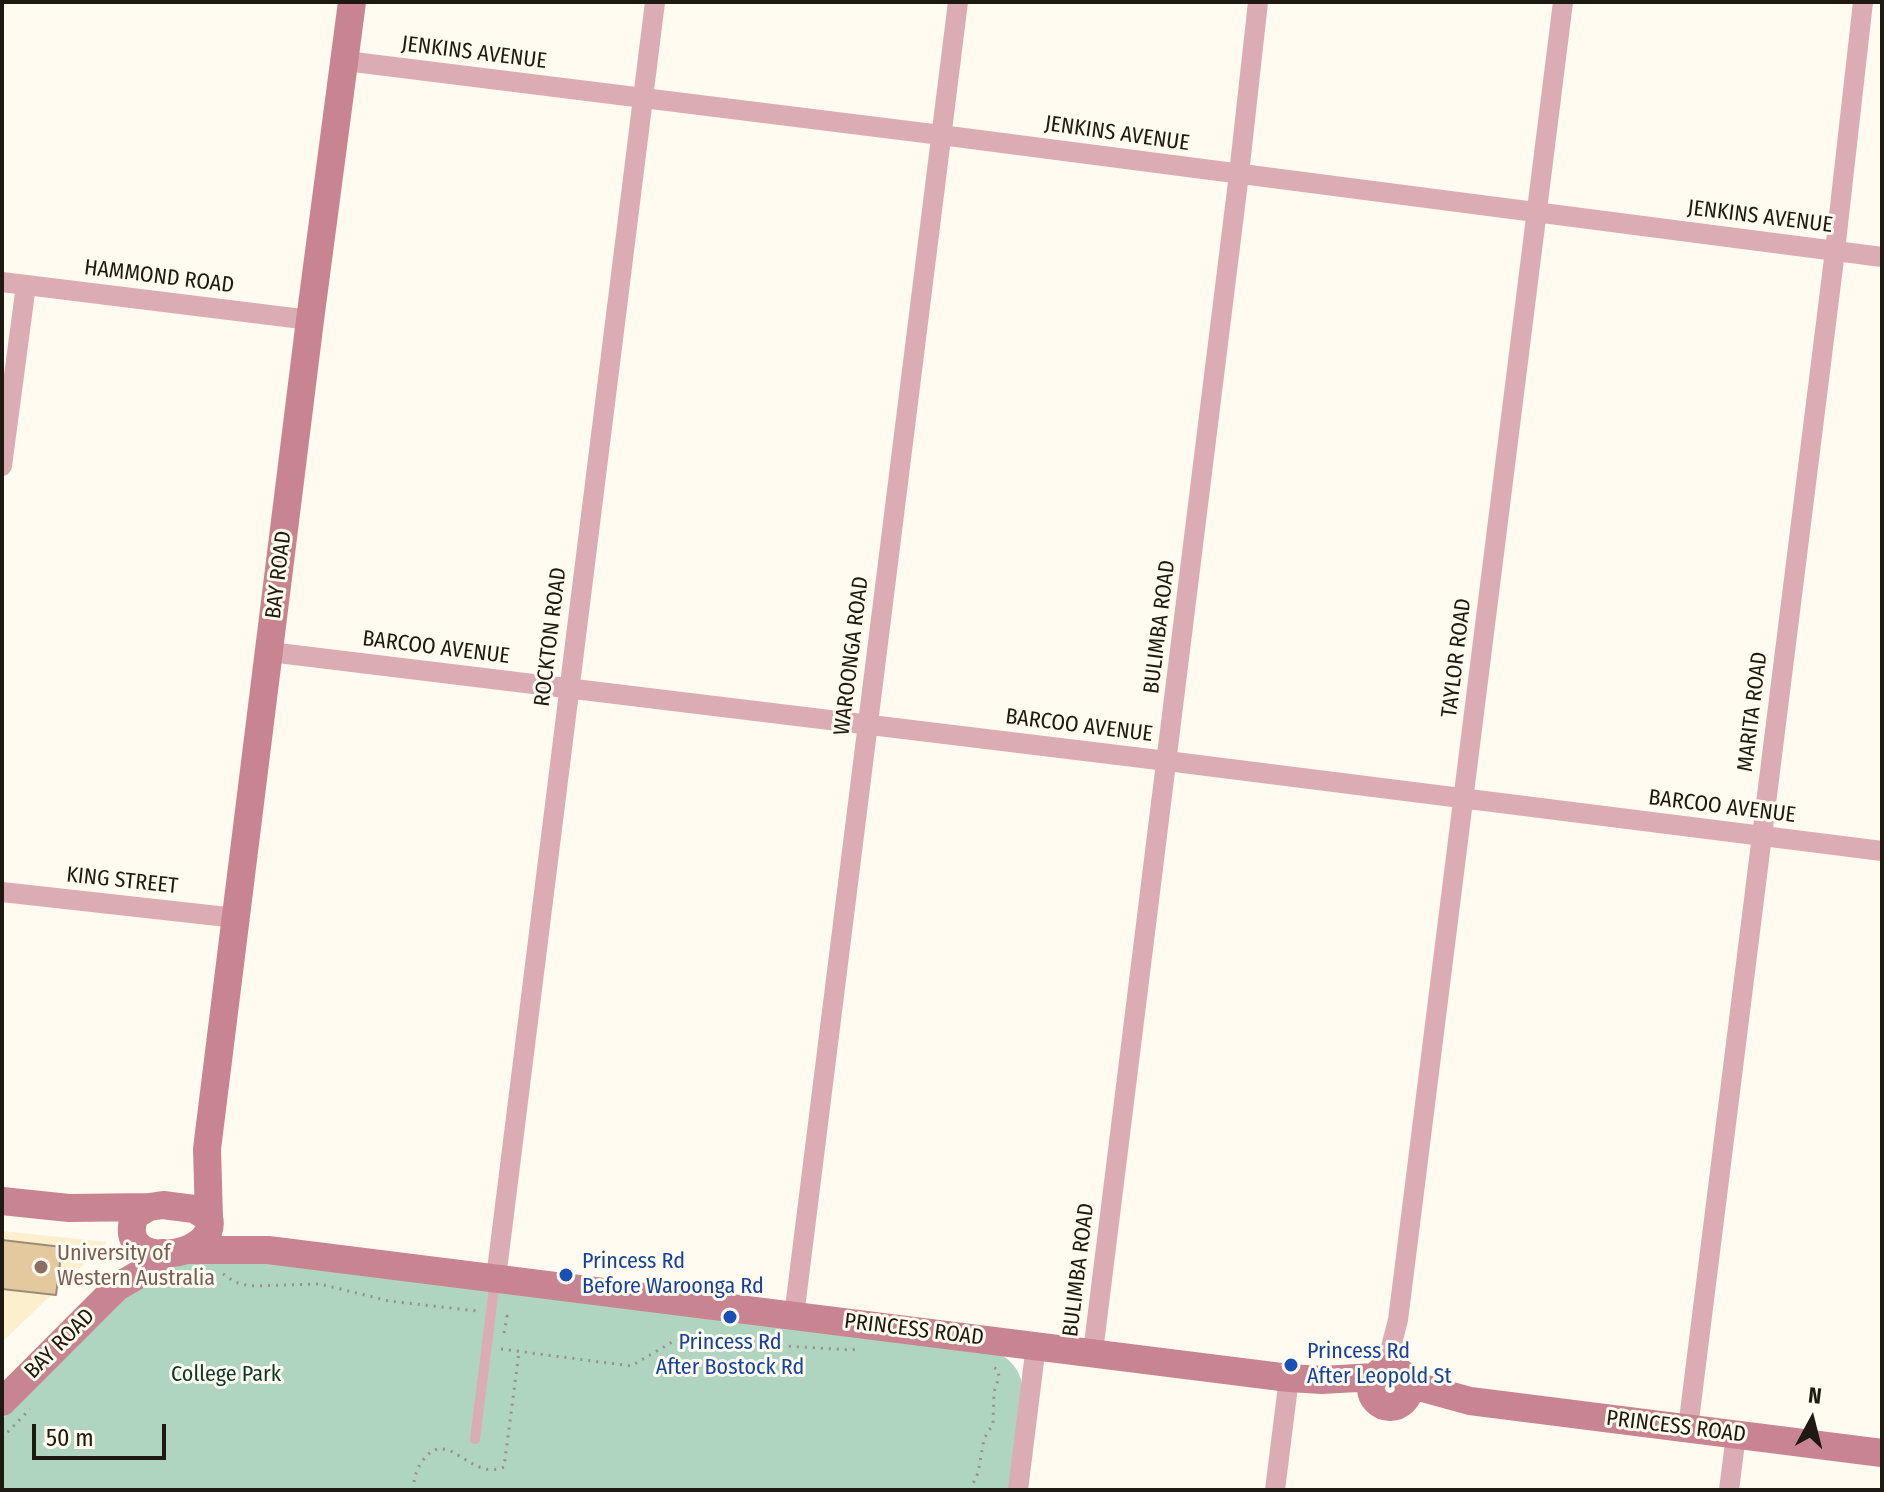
<!DOCTYPE html>
<style>
body{margin:0}
#map{position:relative;width:1884px;height:1492px;overflow:hidden;background:#fffbf0;font-family:"Fira Sans Condensed",sans-serif}
canvas{display:block}
.frame{position:absolute;inset:0;border:4px solid #1e1a11;pointer-events:none}
.north{position:absolute;left:1772px;top:1380px;width:80px;height:80px;-webkit-text-stroke:6px #fffbf0;paint-order:stroke;rotate:7deg;font-size:22px;font-weight:700;line-height:32px;text-align:center;color:#1e1a11}
.north::after{content:'';display:block;margin:auto;width:28px;height:36px;background:#1e1a11;clip-path:polygon(50% 0,100% 100%,50% 72%,0 100%)}
.scale{position:absolute;left:32px;top:1424px;width:134px;height:36px;box-sizing:border-box;border:4px solid #1e1a11;border-top:0;padding-left:10px;font-size:24px;line-height:28px;white-space:nowrap;color:#1e1a11;-webkit-text-stroke:6px #fffbf0;paint-order:stroke}
</style>
<div id="map">
<canvas width="1884" height="1492"></canvas>
<div class="frame"></div>
<div class="north">N</div>
<div class="scale">50 m</div>
</div>
<script>
const g = document.querySelector('canvas').getContext('2d');
g.lineJoin = 'round';
function fillPath(path, color) { g.fillStyle = color; g.fill(path, 'evenodd'); }
function strokePath(path, color, width, dash) { g.strokeStyle = color; g.lineWidth = width; g.lineCap = dash ? 'butt' : 'round'; g.setLineDash(dash || []); g.stroke(path); }
function label(font, color, halo, rows, align = 'center') {
  g.font = font + ' "Fira Sans Condensed",sans-serif'; g.lineWidth = 6; g.setLineDash([]); g.textBaseline = 'middle'; g.strokeStyle = halo; g.fillStyle = color; for (const [text, x, y, turn = 0] of rows) {
    g.save(); g.translate(x, y); g.rotate((+turn || 0) * Math.PI / 180); g.textAlign = isNaN(turn) ? turn : align; if (halo) g.strokeText(text, 0, 0); g.fillText(text, 0, 0); g.restore();
  }
}
const built = new Path2D(`
 M2 1231 107 1242 2 1342Z`);
const green = new Path2D(`
 M170 1261 277 1262 999 1353C1014 1363 1020 1371 1023 1389L1010 1490H2V1419L142 1281Z`);
const building = new Path2D(`
 M2 1240 62 1247 56 1295 2 1289Z`);
const path = new Path2D(`
 M223 1274 235 1282 249 1286 320 1284 389 1301 477 1311
 M166 1282 197 1275
 M504 1333 507 1316H504
 M501 1349 631 1366 674 1341 682 1340 852 1350 860 1348
 M2 1438 30 1409
 M413 1490C414 1478 416 1470 423 1460 448 1426 470 1482 504 1467L519 1352
 M970 1490 978 1473 984 1439 993 1424 994 1392 999 1377 998 1370 990 1365`);
const lane = new Path2D(`
 M475 1439 495 1280`);
const street = new Path2D(`
 M346 61 941 135 1882 257
 M2 282 310 320
 M2 466 26 285
 M270 652 1167 761 1882 851
 M2 892 236 918
 M496 1278 655 2
 M794 1316 958 2
 M1093 1352 1239 174 1258 2
 M1385 1370 1398 1320 1563 2
 M1688 1428 1835 251 1863 2
 M1018 1490 1036 1345
 M1275 1490 1289 1378
 M1729 1490 1736 1435`);
const secondary = new Path2D(`
 M2 1201 69 1208 149 1207
 M163 1205 194 1209 209 1218C220 1259 112 1273 135 1215L149 1207Z
 M209 1218 207 1149 310 320 352 2
 M190 1250H268L1289 1378 1322 1380 1374 1377
 M1371 1388a19 19 0 1 1 38 0a19 19 0 1 1-38 0Z
 M1408 1384 1470 1401 1882 1453
 M2 1402 117 1287 143 1272 163 1253`);
const markers = [
 [41,1267,8,"#8d6e63"],
 [566,1275,8,"#1a4fb4"],
 [730,1317,8,"#1a4fb4"],
 [1291,1365,8,"#1a4fb4"]
];
const streetNames = [
 ["JENKINS AVENUE",474,53,7],
 ["JENKINS AVENUE",1117,134,8],
 ["JENKINS AVENUE",1760,217,7],
 ["HAMMOND ROAD",159,277,7],
 ["BAY ROAD",279,575,-83],
 ["BULIMBA ROAD",1160,627,-83],
 ["ROCKTON ROAD",551,637,-83],
 ["BARCOO AVENUE",436,648,7],
 ["WAROONGA ROAD",852,656,-83],
 ["TAYLOR ROAD",1457,658,-83],
 ["MARITA ROAD",1753,712,-83],
 ["BARCOO AVENUE",1079,726,7],
 ["BARCOO AVENUE",1722,807,7],
 ["KING STREET",122,881,6],
 ["BULIMBA ROAD",1079,1270,-83],
 ["PRINCESS ROAD",914,1330,7],
 ["BAY ROAD",60,1344,-45],
 ["PRINCESS ROAD",1676,1427,7]
];
const educationNames = [
 ["University of",57,1254],
 ["Western Australia",57,1279]
];
const transitNames = [
 ["Princess Rd",582,1262],
 ["Before Waroonga Rd",582,1287],
 ["Princess Rd",730,1343,"center"],
 ["After Bostock Rd",730,1368,"center"],
 ["Princess Rd",1307,1352],
 ["After Leopold St",1307,1377]
];
const parkNames = [
 ["College Park",226,1375]
];
fillPath(built, '#fcefcd');
fillPath(green, '#afd4c0');
fillPath(building, '#e5c99e');
strokePath(building, '#9b8c76', 2);
strokePath(path, '#969288', 3, [2, 6]);
strokePath(lane, '#dbacb3', 10);
strokePath(street, '#dbacb3', 20);
strokePath(secondary, '#c88490', 28);
for (const [x, y, r, color] of markers) { const dot = new Path2D(); dot.arc(x, y, r, 0, 2 * Math.PI); g.fillStyle = color; g.fill(dot); strokePath(dot, '#fffbf0', 3); }
label('22px', '#1e1a11', '#fffbf0', streetNames);
label('22px', '#785e54', '#fffbf0', educationNames, 'left');
label('22px', '#164399', '#fffbf0', transitNames, 'left');
label('22px', '#0c3725', '#fffbf0', parkNames);
</script>
